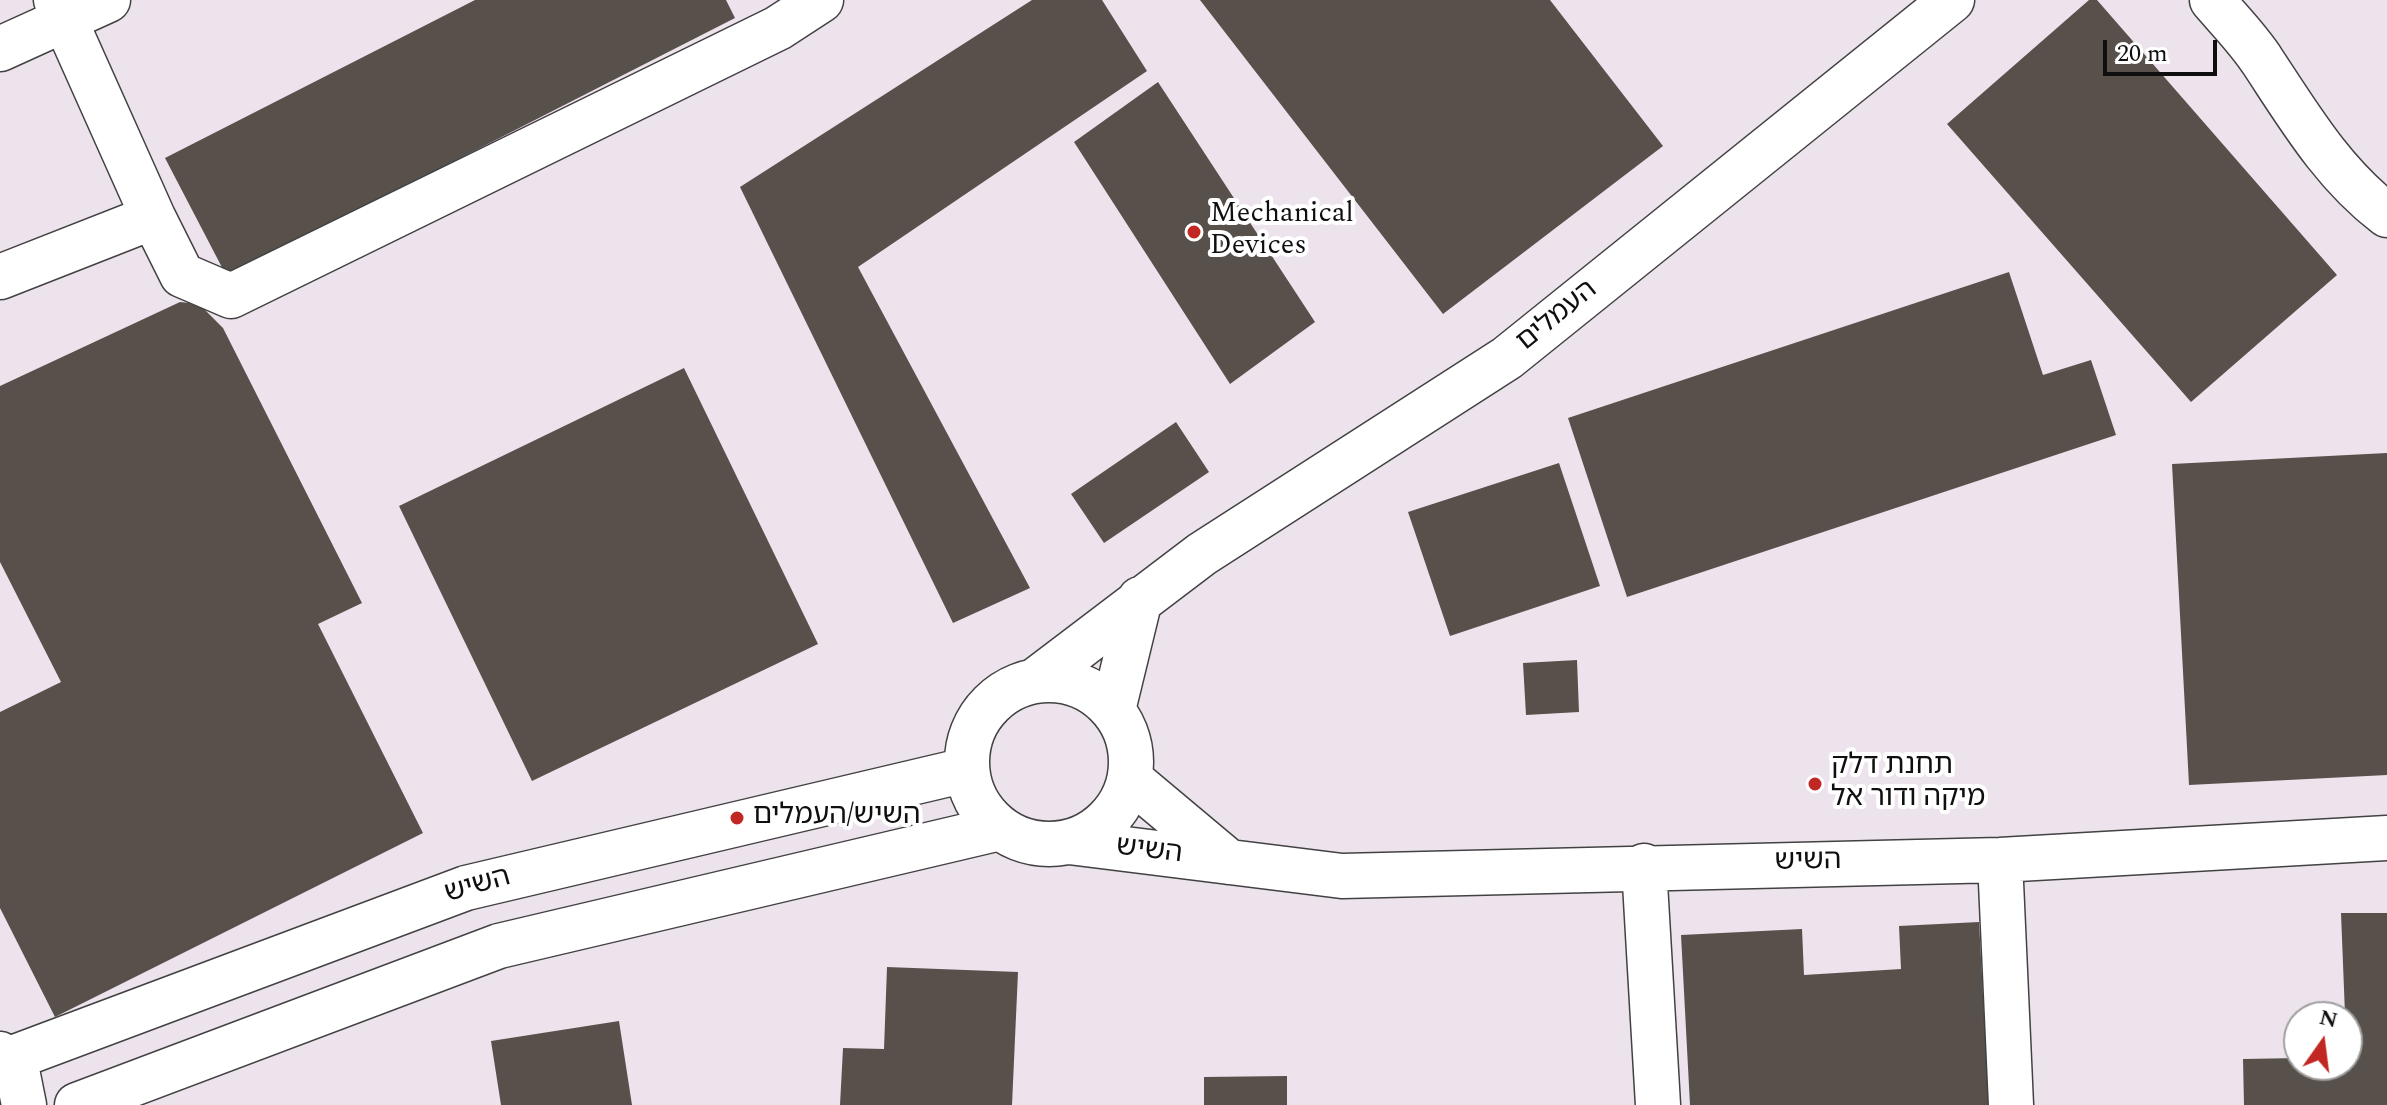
<!DOCTYPE html>
<meta charset="utf-8">
<style>
body{margin:0}
#map{position:relative;width:2387px;height:1105px;overflow:hidden;background:#fffdf0;font-family:Spectral,serif}
canvas{display:block}
.north{position:absolute;left:2283px;top:1001px;width:80px;height:80px;box-sizing:border-box;background:#fff;border:2px solid #9f9f9f;border-radius:50%;rotate:14deg;font-size:22px;font-weight:700;line-height:32px;text-align:center;color:#0f0f0f}
.north::after{content:'';display:block;margin:auto;width:28px;height:36px;background:#c22823;clip-path:polygon(50% 0,100% 100%,50% 72%,0 100%)}
.scale{position:absolute;left:2103px;top:40px;width:114px;height:36px;box-sizing:border-box;border:4px solid #0f0f0f;border-top:0;padding-left:10px;font-size:24px;line-height:28px;white-space:nowrap;color:#0f0f0f;-webkit-text-stroke:6px #fff;paint-order:stroke}
</style>
<div id="map">
<canvas width="2387" height="1105"></canvas>
<div class="north">N</div>
<div class="scale">20 m</div>
</div>
<script>
const g = document.querySelector('canvas').getContext('2d');
g.lineJoin = 'round';
function fillPath(path, color) { g.fillStyle = color; g.fill(path, 'evenodd'); }
function strokePath(path, color, width, dash) { g.strokeStyle = color; g.lineWidth = width; g.lineCap = dash ? 'butt' : 'round'; g.setLineDash(dash || []); g.stroke(path); }
function label(font, color, halo, rows, align = 'center') {
  g.font = font + ' Spectral,"Noto Sans Hebrew",serif'; g.lineWidth = 8; g.setLineDash([]); g.textBaseline = 'middle'; g.strokeStyle = halo; g.fillStyle = color; for (const [text, x, y, turn = 0] of rows) {
    g.save(); g.translate(x, y); g.rotate((+turn || 0) * Math.PI / 180); g.textAlign = isNaN(turn) ? turn : align; if (halo) g.strokeText(text, 0, 0); g.fillText(text, 0, 0); g.restore();
  }
}
const industrial = new Path2D(`
 M0 0H2387V1105H0ZM2299 1017H2347V1065H2299Z`);
const building = new Path2D(`
 M475 0H726L735 18 227 277 165 158Z
 M1032 0H1102L1147 71 858 267 1030 588 953 623 740 187Z
 M1200 0H1550L1663 146 1443 314Z
 M2089 0H2097L2337 275 2191 402 1947 124Z
 M1158 82 1315 322 1230 384 1074 142Z
 M2009 272 2043 375 2091 360 2116 435 1627 597 1568 418Z
 M180 302 199 304 223 328 362 603 318 624 423 833 55 1017 0 908V712L61 682 0 562V386Z
 M684 368 818 644 532 781 399 506Z
 M1176 422 1209 472 1104 543 1071 494Z
 M2387 453V775L2189 785 2172 464Z
 M1559 463 1600 586 1450 636 1408 512Z
 M1577 660 1579 712 1526 715 1523 663Z
 M2341 913H2387V1105H2244L2243 1059 2299 1058V1065H2347Z
 M1979 922 1989 1105H1690L1681 935 1802 929 1804 975 1901 969 1899 926Z
 M887 967 1018 972 1012 1105H840L843 1048 884 1049Z
 M619 1021 632 1105H501L491 1041Z
 M1287 1076V1105H1204V1077Z`);
const minor = new Path2D(`
 M2212 0C2229 20 2249 40 2263 62 2300 118 2333 174 2387 215
 M0 49 108 0
 M153 217 182 275 231 296 778 28 821 0
 M0 277 153 217 56 0
 M967 762a82 82 0 1 1 164 0a82 82 0 1 1-164 0Z
 M1036 680 1202 554 1507 358 1952 0
 M1113 710 1140 599
 M1130 779 1229 862
 M1069 842 1342 876 2000 860 2387 838
 M2000 860 2011 1105
 M1644 866 1658 1105
 M0 1054 18 1075 24 1105
 M7 1060 466 888 966 770
 M77 1105 499 946 1000 828`);
const markers = [
 [1194,232,8,"#c22823"],
 [1815,784,8,"#c22823"],
 [737,818,8,"#c22823"]
];
const poiNames = [
 ["Mechanical",1210,216],
 ["Devices",1210,248],
 ["תחנת דלק",1831,768],
 ["מיקה ודור אל",1831,800],
 ["השיש/העמלים",753,818]
];
const streetNames = [
 ["העמלים",1558,317,-39],
 ["השיש",1149,852,7],
 ["השיש",1808,863,-1],
 ["השיש",478,887,-16]
];
fillPath(industrial, '#ede3ed');
fillPath(building, '#58514b');
strokePath(minor, '#424242', 47);
strokePath(minor, '#fff', 44);
for (const [x, y, r, color] of markers) { const dot = new Path2D(); dot.arc(x, y, r, 0, 2 * Math.PI); g.fillStyle = color; g.fill(dot); strokePath(dot, '#fff', 3); }
label('28px', '#0f0f0f', '#fff', poiNames, 'left');
label('28px', '#0f0f0f', '#fff', streetNames);
</script>
